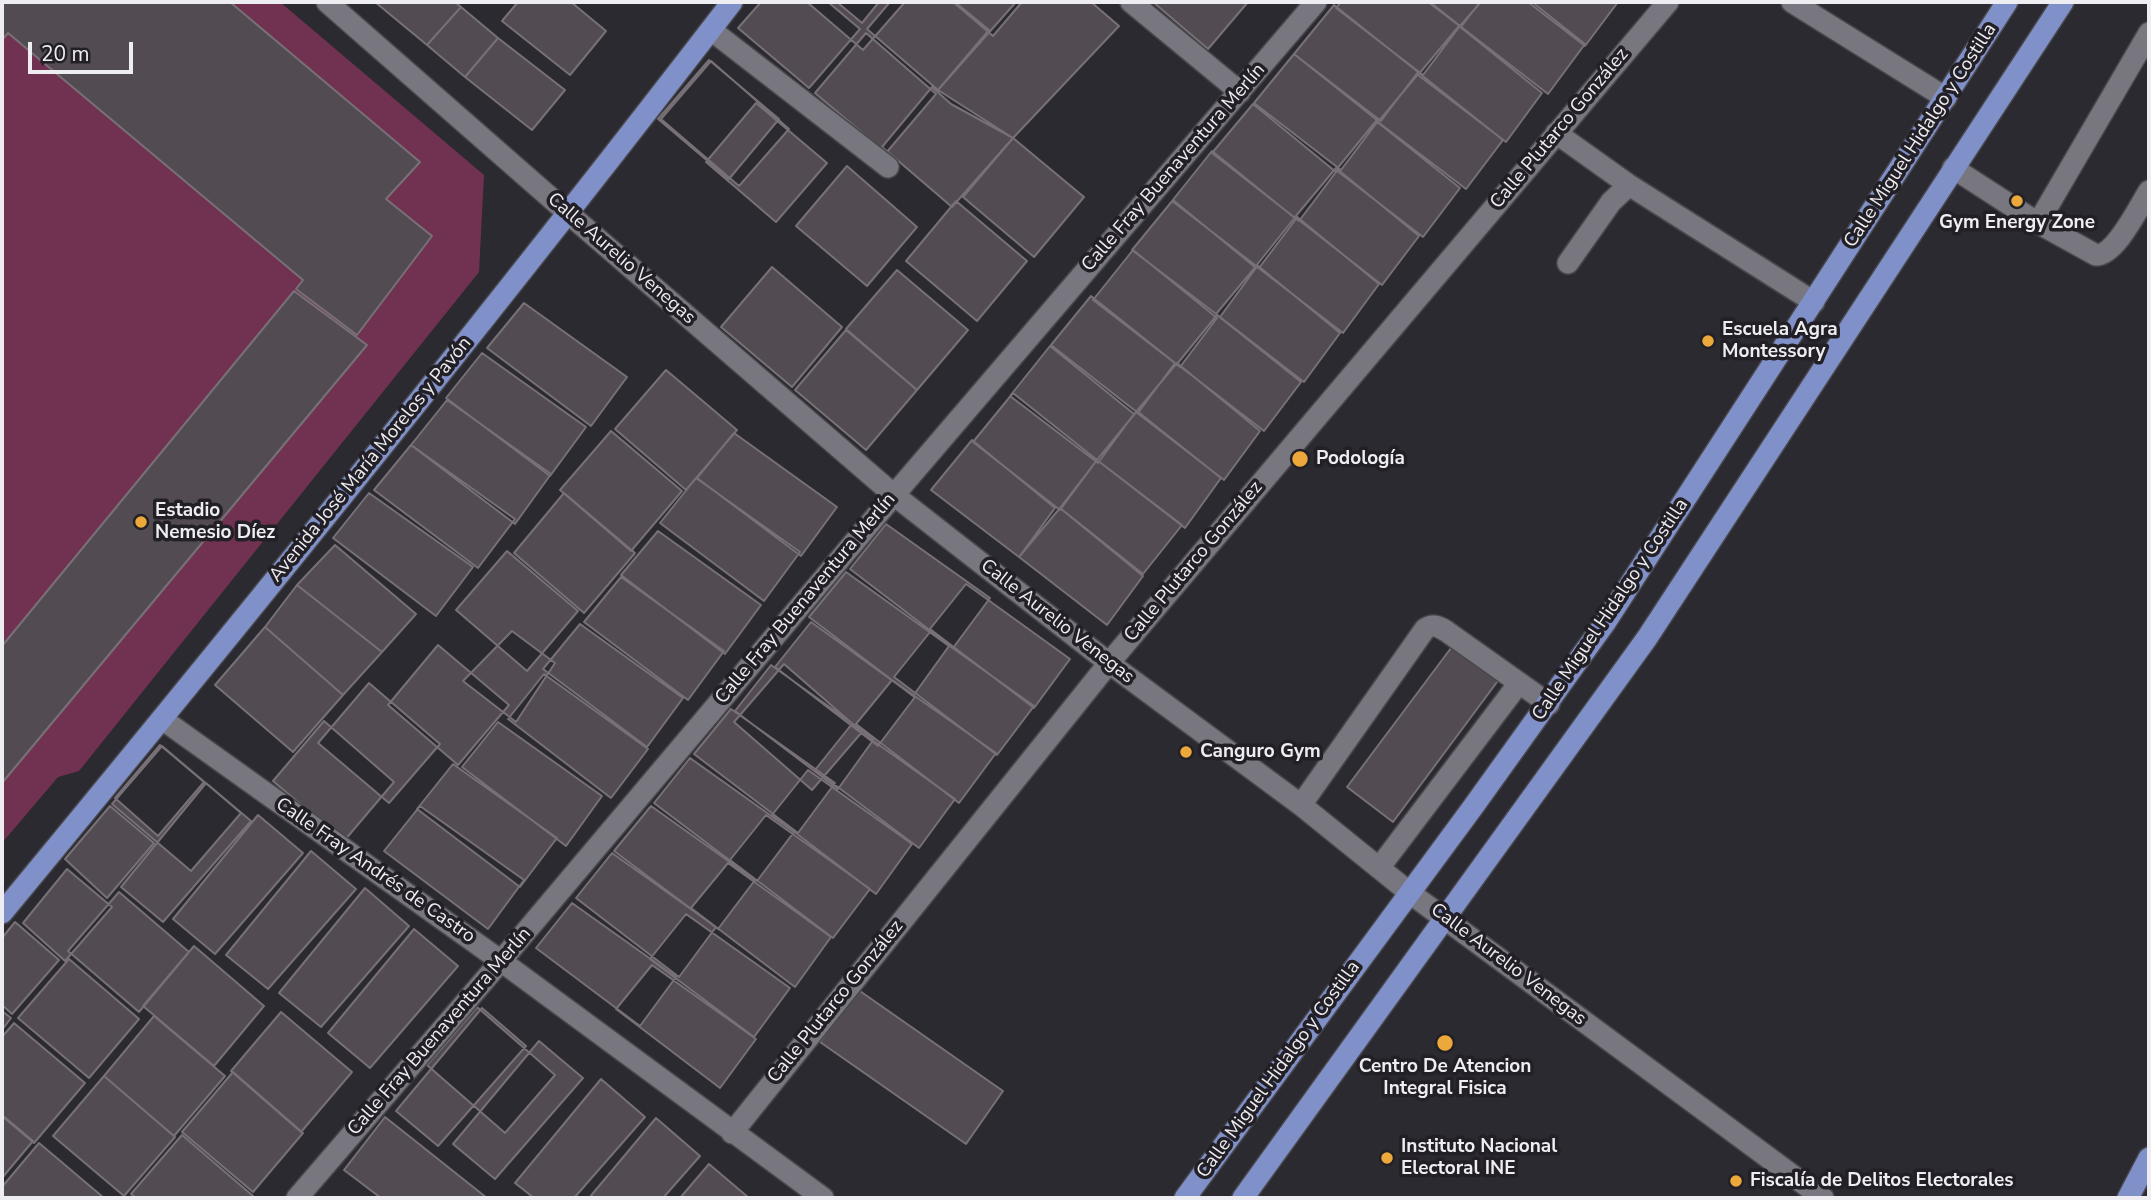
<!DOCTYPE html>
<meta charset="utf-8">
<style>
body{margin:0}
#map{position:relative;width:2151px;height:1200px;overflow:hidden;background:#2b2a30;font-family:"Nunito Sans",sans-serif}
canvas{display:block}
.frame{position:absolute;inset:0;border:4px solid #eeedf1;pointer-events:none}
.scale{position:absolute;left:28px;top:42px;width:105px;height:32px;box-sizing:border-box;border:4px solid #eeedf1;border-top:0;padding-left:9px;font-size:21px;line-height:24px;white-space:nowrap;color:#eeedf1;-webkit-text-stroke:5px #222026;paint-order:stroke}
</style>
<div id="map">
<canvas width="2151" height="1200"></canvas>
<div class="frame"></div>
<div class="scale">20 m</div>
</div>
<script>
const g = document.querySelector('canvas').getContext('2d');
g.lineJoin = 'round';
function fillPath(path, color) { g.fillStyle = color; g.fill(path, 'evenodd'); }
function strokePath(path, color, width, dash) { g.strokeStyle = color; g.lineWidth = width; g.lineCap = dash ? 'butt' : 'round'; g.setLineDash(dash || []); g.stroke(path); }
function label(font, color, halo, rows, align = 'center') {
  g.font = font + ' "Nunito Sans",sans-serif'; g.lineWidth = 7; g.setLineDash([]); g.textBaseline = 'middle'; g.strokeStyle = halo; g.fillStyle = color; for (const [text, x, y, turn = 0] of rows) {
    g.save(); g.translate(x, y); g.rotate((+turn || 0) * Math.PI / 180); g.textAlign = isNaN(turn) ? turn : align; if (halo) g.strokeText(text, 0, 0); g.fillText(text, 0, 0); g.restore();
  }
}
const green = new Path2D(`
 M2 2H280L484 175 479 272 79 771 58 777 2 843Z`);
const building = new Path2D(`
 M2 2H230L420 162 386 199 432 236 357 335 296 289 303 280 8 33 2 40Z
 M375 2H455L461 7 427 45Z
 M518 2H571L606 31 570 75 502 21Z
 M761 2H828L860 29 809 88 738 28Z
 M807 2H905L863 50Z
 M837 2H879L862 23Z
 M890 2H955L989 30 938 90 867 29Z
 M953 2H1022L993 36Z
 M1016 2H1091L1119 26 1013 138 938 90Z
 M1153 2H1248L1208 49Z
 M1341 2H1430L1460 26 1423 75 1336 8Z
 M1428 2H1480L1461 27Z
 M1481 2H1532L1585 44 1548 94 1460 26Z
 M1528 2H1618L1585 46Z
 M1334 5 1418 72 1381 121 1294 54Z
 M461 7 498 38 465 77 427 45Z
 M1459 26 1542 93 1506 142 1418 75Z
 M866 33 936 94 886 153 815 93Z
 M498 38 565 90 532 130 465 77Z
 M1294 54 1378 121 1341 170 1254 103Z
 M709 60 779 119 729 179 658 119Z
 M711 61 789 129 739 186 661 119Z
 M1419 73 1503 140 1466 189 1378 122Z
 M932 87 951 104 1013 138 952 207 882 147Z
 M756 103 827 163 776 222 706 162Z
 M1253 104 1336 172 1299 221 1212 153Z
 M1376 121 1460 188 1423 237 1336 170Z
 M1013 138 1084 197 1034 257 963 197Z
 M1212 151 1296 219 1259 268 1172 201Z
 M847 166 917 227 867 286 796 226Z
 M1336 168 1419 236 1382 285 1295 217Z
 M1173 200 1256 268 1220 317 1132 250Z
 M956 201 1027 261 977 321 906 261Z
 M1296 216 1379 284 1343 333 1256 266Z
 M1133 250 1217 318 1180 367 1093 300Z
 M1257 265 1340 333 1304 382 1216 314Z
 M772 267 842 327 792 387 721 327Z
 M897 270 968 330 917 390 846 329Z
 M294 291 367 345 2 783V646Z
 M1091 296 1175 363 1138 413 1051 345Z
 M524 303 627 377 591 426 487 348Z
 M1217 315 1301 382 1264 431 1177 364Z
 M846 330 917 390 866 450 795 390Z
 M1050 346 1134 414 1098 463 1010 396Z
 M482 353 586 427 550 476 446 398Z
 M1177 363 1260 431 1224 480 1136 412Z
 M666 370 737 430 686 490 615 429Z
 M1013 393 1097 460 1060 510 973 442Z
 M447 400 551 474 515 524 411 445Z
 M1137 411 1221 478 1185 528 1097 460Z
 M611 431 682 491 631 551 560 490Z
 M734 433 837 507 801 556 697 478Z
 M972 440 1055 508 1019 557 931 490Z
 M411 445 515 519 478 568 374 490Z
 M1097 460 1182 525 1143 574 1060 508Z
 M696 478 800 552 764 601 660 523Z
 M369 493 473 567 436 616 333 538Z
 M564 493 635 553 584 613 514 553Z
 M1060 508 1143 576 1107 625 1019 557Z
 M886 524 990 598 953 648 850 569Z
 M658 531 761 605 725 654 621 575Z
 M335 545 416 614 382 652 297 585Z
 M507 551 578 611 527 671 456 610Z
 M846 572 949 646 913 696 809 617Z
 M621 577 724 651 688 700 584 622Z
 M966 584 1070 659 1034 708 930 629Z
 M297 585 382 652 343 695 265 627Z
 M811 622 915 697 878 746 775 667Z
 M580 624 683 698 647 747 543 669Z
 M265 627 343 695 293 752 215 685Z
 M512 631 555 663 516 722 463 681Z
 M930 632 1034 706 997 755 894 677Z
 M1457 640 1503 674 1393 822 1347 787Z
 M438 645 509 705 458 765 388 705Z
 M784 664 862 732 812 790 734 722Z
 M771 665 874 739 838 789 735 711Z
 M544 674 648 749 611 798 508 719Z
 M892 680 996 753 959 803 856 724Z
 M369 683 440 744 389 803 318 743Z
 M731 709 835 783 798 833 694 754Z
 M324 721 394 782 344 841 273 781Z
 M498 722 602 796 566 846 462 767Z
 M851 725 955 799 919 848 815 770Z
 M160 745 204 782 158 836 115 798Z
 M162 746 241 813 191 871 112 804Z
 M690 758 794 832 757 881 654 803Z
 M453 764 557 838 520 887 417 809Z
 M808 770 912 844 876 894 772 815Z
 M206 783 251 821 163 922 121 887Z
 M110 806 154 843 107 898 65 859Z
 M420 806 524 880 488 929 384 851Z
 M651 806 755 880 718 929 614 851Z
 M258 815 303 853 215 954 173 919Z
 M766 815 870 889 833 938 730 860Z
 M311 851 356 889 268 989 226 955Z
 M612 853 716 927 679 977 576 898Z
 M728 863 831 937 795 987 691 908Z
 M67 869 112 907 65 961 23 923Z
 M365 888 409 926 321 1027 279 993Z
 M119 892 189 952 139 1012 68 951Z
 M572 903 676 977 640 1026 536 948Z
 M686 914 790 988 754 1037 650 959Z
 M15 922 59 960 12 1014 2 1005V938Z
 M414 929 458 966 370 1068 328 1033Z
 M194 946 264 1006 214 1066 143 1006Z
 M69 959 139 1019 89 1078 18 1018Z
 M652 965 756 1039 720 1088 616 1009Z
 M857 989 1003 1091 966 1144 820 1042Z
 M477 1007 555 1075 505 1133 427 1065Z
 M482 1008 526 1046 438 1146 396 1111Z
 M2 1011 11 1018 2 1030Z
 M281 1012 352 1072 301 1132 231 1071Z
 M154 1016 225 1076 174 1136 104 1076Z
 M14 1023 85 1083 34 1143 2 1116V1037Z
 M539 1041 583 1078 495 1179 453 1144Z
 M233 1072 303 1133 253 1192 182 1132Z
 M104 1076 175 1137 124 1196 53 1136Z
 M601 1079 645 1117 574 1198H534L515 1183Z
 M2 1115 33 1141 2 1178Z
 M385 1117 487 1198H381L344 1170Z
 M656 1118 700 1156 663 1198H589Z
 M182 1135 253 1196 251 1198H136L131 1194Z
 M39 1143 58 1159 104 1198H2V1187Z
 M709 1164 749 1198H680Z`);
const minor = new Path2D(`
 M327 2 569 214 894 495 1109 663 1301 805 1410 893 1823 1198
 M1131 2 1240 92
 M1792 2 1946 98
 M711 30 888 167
 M1556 133 1629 185
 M1953 168 2038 223 2096 255C2116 255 2138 208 2149 191
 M2038 223 2149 33
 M1568 263 1611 202 1629 185 1814 302
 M162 719 501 961 823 1198
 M1301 805 1425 629C1433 624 1438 626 1446 631L1549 704
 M1379 868 1519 683
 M732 1133 1109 663 1668 2
 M297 1198 501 961 894 495 1316 2`);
const major = new Path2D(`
 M2 913C250 613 495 310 732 2
 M1185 1198 1473 807 1605 623 2007 2
 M1243 1198 1647 638 2063 2
 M2128 1198 2149 1158`);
const markers = [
 [2017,201,7,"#eda83b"],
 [1708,341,7,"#eda83b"],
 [1300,459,9,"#eda83b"],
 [141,522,7,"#eda83b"],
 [1186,752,7,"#eda83b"],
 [1445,1043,9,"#eda83b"],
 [1387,1158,7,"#eda83b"],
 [1736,1181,7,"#eda83b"]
];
const streetNames = [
 ["Calle Plutarco González",1560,129,-50],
 ["Calle Miguel Hidalgo y Costilla",1921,136,-57],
 ["Calle Fray Buenaventura Merlín",1174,168,-49],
 ["Calle Aurelio Venegas",621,259,41],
 ["Avenida José María Morelos y Pavón",371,460,-51],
 ["Calle Plutarco González",1194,562,-50],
 ["Calle Fray Buenaventura Merlín",806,599,-50],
 ["Calle Miguel Hidalgo y Costilla",1611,610,-56],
 ["Calle Aurelio Venegas",1057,622,38],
 ["Calle Fray Andrés de Castro",375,871,35],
 ["Calle Aurelio Venegas",1508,965,37],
 ["Calle Plutarco González",836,1002,-51],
 ["Calle Fray Buenaventura Merlín",440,1032,-49],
 ["Calle Miguel Hidalgo y Costilla",1279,1070,-54]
];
const poiNames = [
 ["Gym Energy Zone",2017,223,"center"],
 ["Escuela Agra",1722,330],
 ["Montessory",1722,352],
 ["Podología",1316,459],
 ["Estadio",155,511],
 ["Nemesio Díez",155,533],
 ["Canguro Gym",1200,752],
 ["Centro De Atencion",1445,1067,"center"],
 ["Integral Fisica",1445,1089,"center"],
 ["Instituto Nacional",1401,1147],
 ["Electoral INE",1401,1169],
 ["Fiscalía de Delitos Electorales",1750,1181]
];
fillPath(green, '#713251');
fillPath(building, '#524c52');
strokePath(building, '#777177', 2);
strokePath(minor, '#48474c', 24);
strokePath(major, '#48474c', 24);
strokePath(minor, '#78767e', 21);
strokePath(major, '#8090c8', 21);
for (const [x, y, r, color] of markers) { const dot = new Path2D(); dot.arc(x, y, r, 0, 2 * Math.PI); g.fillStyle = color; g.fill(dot); strokePath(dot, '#222026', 2.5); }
label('19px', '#eeedf1', '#222026', streetNames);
label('bold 19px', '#eeedf1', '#222026', poiNames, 'left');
</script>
